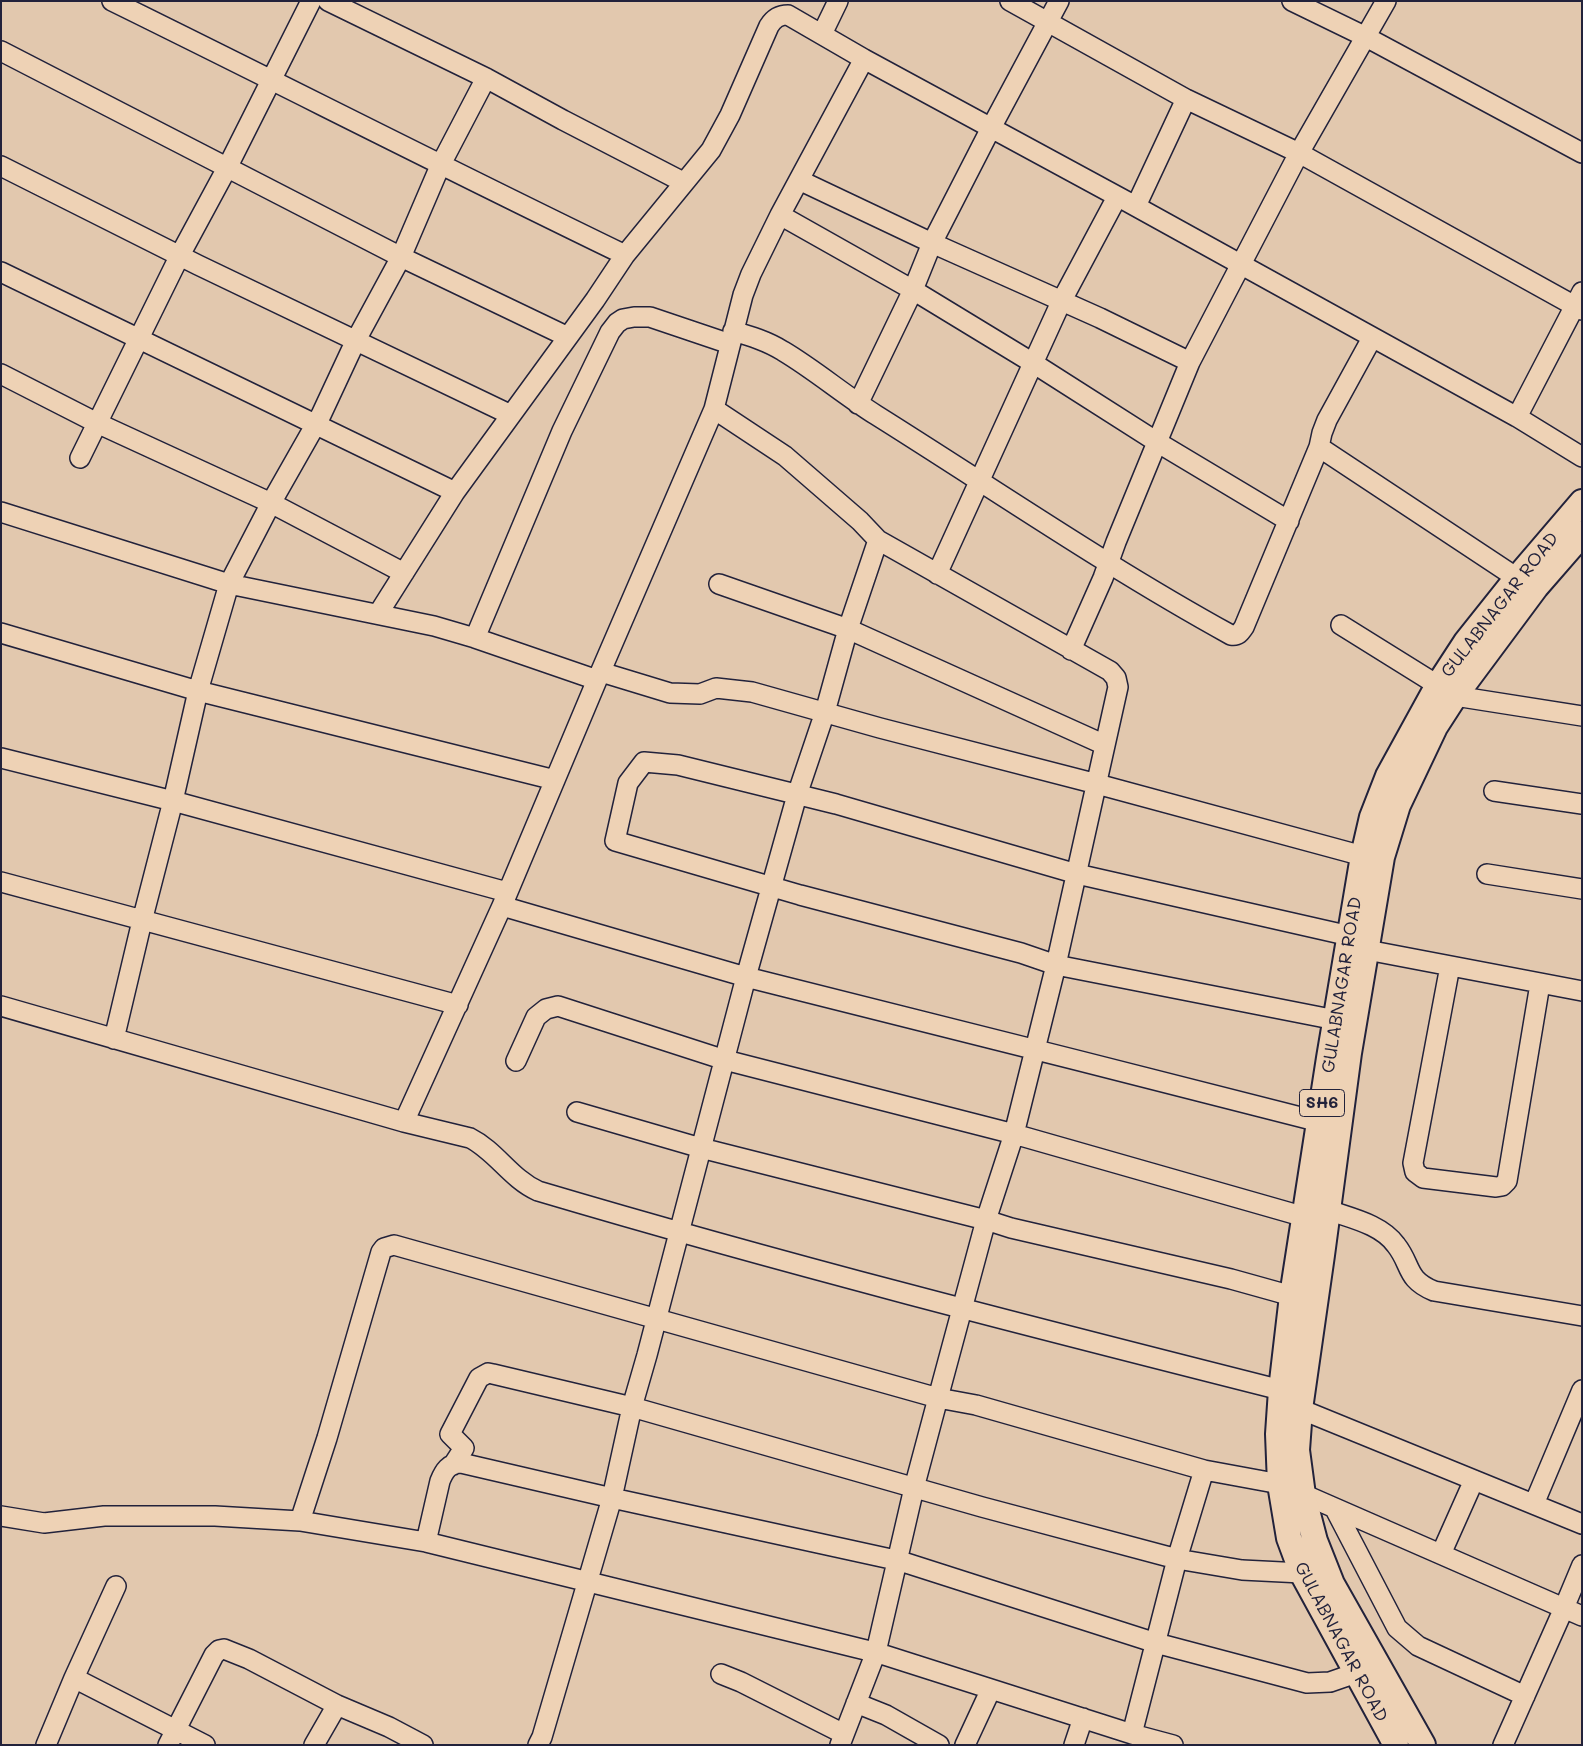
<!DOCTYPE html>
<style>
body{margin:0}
#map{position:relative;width:1583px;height:1746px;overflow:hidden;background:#e2c8ae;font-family:Mali,sans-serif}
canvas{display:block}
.frame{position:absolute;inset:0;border:2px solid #22223b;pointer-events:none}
</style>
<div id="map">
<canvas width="1583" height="1746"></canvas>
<div class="frame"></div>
</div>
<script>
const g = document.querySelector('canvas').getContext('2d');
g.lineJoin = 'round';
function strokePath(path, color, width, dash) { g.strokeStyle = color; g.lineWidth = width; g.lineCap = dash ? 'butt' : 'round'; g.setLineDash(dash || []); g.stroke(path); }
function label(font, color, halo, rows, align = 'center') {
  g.font = font + ' Mali,sans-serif'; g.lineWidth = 5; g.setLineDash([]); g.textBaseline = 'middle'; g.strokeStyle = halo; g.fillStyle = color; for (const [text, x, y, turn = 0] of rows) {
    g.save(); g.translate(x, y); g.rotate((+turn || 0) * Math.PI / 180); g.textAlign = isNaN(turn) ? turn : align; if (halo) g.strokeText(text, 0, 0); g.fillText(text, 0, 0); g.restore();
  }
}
const minor = new Path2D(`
 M112 1C283 85 453 172 625 255
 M328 1 486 78 563 120 683 182
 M1010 1 1186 99 1299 153 1582 310
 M1292 1 1366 37 1582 153
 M822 34 838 1
 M1 51 401 257 568 337
 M1 166 198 265 511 415
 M799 180 932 243 1100 318 1190 362
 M1136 206 1186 99
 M780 215 913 290 1033 363 1157 442 1289 521
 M1 272 455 492
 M733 331C750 336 767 341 783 351 815 370 844 395 876 415 994 489 1109 568 1231 635 1238 636 1240 633 1244 627L1319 447 1517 578
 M1 374 97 423 271 503 404 573
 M858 404 913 290 932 243 991 128 1059 1
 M714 409 785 456 860 521 878 540
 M1517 417 1582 292
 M1319 447 1322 433 1327 420 1372 338
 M80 458 180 255 227 168 311 1
 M1 512 229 584 434 626 475 638 597 680
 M937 574 1061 302 1117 197
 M719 584 848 629 1105 745
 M378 614 455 492 595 300 625 255 711 150 730 115 769 26C774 18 779 15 788 15L864 59 1126 201 1517 417 1582 457
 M1341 625 1455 696 1582 716
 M1 633 198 691 555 780
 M475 638 562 431 610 332 617 323 623 319 634 317H650L730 344
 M1071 650 1103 578 1116 542 1190 362 1299 153 1386 1
 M601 672 670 693 700 694 716 688 752 692 880 728 1097 784 1363 856
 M1 758 173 801 507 892
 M1494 791 1582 804
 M1487 874 1582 889
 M1 882 458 1005
 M502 906 597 680 714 409 743 295 751 274 780 215 864 59
 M1367 950 1582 991
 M1450 966 1413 1163 1415 1172 1423 1178 1496 1187 1502 1186 1507 1181 1540 984
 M1 1006 404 1122 502 906 746 977 647 1355 632 1407 612 1498 542 1737 538 1745
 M1336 1020 1056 965 1021 953 800 895 615 841 628 783 644 762 678 765 836 804 1077 874 1350 936
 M114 1039 142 921 173 801 198 691 229 584 271 503 321 415 356 340 401 257 440 166 486 78
 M516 1061 536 1017 546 1009 558 1006 725 1060 1014 1134 1305 1217
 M577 1112 701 1148 986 1220 1011 1228 1231 1279 1292 1296
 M404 1122 470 1138C496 1151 511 1179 538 1191 784 1264 1032 1327 1281 1390
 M1328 1210C1350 1218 1381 1224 1396 1245 1412 1265 1405 1279 1434 1291L1582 1316
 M1300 1409 1582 1524
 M453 1465 464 1448 450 1434 479 1378 488 1373 493 1374 632 1407 982 1507 1177 1559 1242 1570 1302 1573
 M1534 1504 1582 1390
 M1335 1509 1397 1628 1418 1646 1525 1696
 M1 1516 44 1523 104 1516H215L300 1521 426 1542 878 1653 1132 1734 1173 1745
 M300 1521 327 1438 381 1252 384 1248 394 1245 938 1398 976 1405 1204 1470 1280 1484 1582 1616
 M426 1542 440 1481C444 1471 449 1463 461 1463L612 1498 900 1561 1156 1643 1307 1683 1330 1682 1356 1673
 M1441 1554 1474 1480
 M721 1674 741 1682 844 1734
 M74 1678 205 1745
 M856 1703 886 1715 939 1745
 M1132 1734 1177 1559 1204 1470
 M46 1745 74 1678 116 1586
 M168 1745 214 1655 219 1650 224 1649 249 1659 337 1705 389 1727 423 1745
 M314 1745 337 1705
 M840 1745 876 1652 914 1488 938 1398 986 1220 1014 1134 1056 965 1118 687 1116 678 1110 671 878 540 848 629 825 712 797 795 746 977C937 1025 1129 1073 1320 1122
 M965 1745 991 1689
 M1074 1745 1083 1718
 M1503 1745 1564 1608 1582 1565`);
const major = new Path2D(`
 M1396 1745 1302 1573 1289 1538 1280 1484 1278 1434 1281 1390 1292 1296 1329 1058 1363 856 1372 817 1388 776 1438 685 1466 642 1517 578 1582 502
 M1423 1745 1332 1584 1315 1541 1303 1495 1297 1450 1300 1409 1322 1255 1349 1053 1382 857 1398 805 1435 727 1455 696 1536 587 1582 534`);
const shields = [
 [1322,1103,45]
];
const shieldNames = [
 ["SH6",1322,1103]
];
const streetNames = [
 ["GULABNAGAR ROAD",1500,605,-52],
 ["GULABNAGAR ROAD",1342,985,-81],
 ["GULABNAGAR ROAD",1341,1642,62]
];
strokePath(minor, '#22223b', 22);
strokePath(major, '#22223b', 28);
strokePath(minor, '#eed2b5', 19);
strokePath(major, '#eed2b5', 24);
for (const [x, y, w] of shields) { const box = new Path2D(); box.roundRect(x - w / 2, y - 13.5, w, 27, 4); g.fillStyle = '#eed2b5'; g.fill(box); strokePath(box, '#22223b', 1); }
label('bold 16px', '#22223b', null, shieldNames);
label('18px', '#22223b', '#eed2b5', streetNames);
</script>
